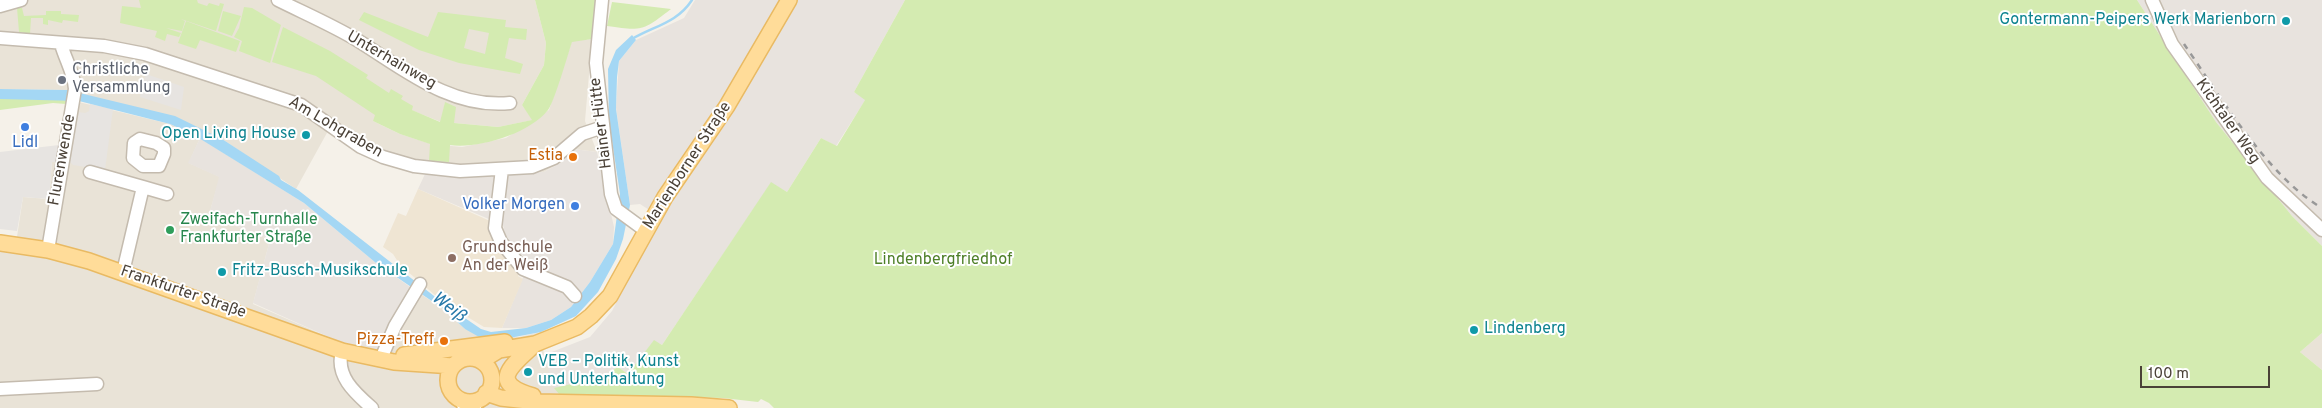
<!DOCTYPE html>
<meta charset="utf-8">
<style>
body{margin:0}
#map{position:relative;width:2322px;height:408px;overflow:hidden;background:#f5f1e9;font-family:Overpass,sans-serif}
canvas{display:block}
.scale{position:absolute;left:2140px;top:366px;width:130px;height:22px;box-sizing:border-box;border:2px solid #4a4137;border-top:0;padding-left:6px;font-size:15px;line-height:18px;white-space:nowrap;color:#4a4137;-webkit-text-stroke:4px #fff;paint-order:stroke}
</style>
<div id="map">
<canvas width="2322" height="408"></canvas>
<div class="scale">100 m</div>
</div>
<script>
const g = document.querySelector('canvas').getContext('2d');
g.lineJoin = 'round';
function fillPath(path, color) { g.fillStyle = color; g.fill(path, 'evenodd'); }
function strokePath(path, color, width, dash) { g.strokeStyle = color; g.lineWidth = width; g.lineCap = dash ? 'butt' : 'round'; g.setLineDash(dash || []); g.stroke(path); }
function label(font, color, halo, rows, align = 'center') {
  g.font = font + ' Overpass,sans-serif'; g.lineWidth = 4; g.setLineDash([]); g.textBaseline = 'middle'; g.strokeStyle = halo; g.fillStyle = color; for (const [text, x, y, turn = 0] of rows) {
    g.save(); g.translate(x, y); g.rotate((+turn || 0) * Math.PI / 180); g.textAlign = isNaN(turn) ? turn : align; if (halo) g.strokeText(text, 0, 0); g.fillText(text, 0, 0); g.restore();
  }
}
const residential = new Path2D(`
 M0 0H535L546 43 544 65 522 105 533 120 498 127 454 123 445 103 441 122 411 110 373 121 400 134 431 144 462 147 506 138 549 110 572 41 592 39 585 121 597 152 573 149 562 162 544 172 431 175 357 152 328 131 296 189 222 139 67 90 0 89Z
 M66 99 170 124 200 138 189 163 220 177 209 215 270 240 253 304 349 346 413 289 442 308 465 329 519 337 541 332 544 355 616 408H0V249L15 250 23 197 49 199 52 162H56Z
 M2322 333V370L2300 352Z`);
const industrial = new Path2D(`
 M695 0H905L854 92 866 99 836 146 821 138 787 192 771 183 662 345 654 341 628 374 618 367 602 377 554 388 544 355 590 337 612 311 660 217 640 204 630 205 616 108 619 61 636 40 684 18Z
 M2137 0H2322V246L2292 216 2216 122Z
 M200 138 304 203 376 263 413 289 377 350 349 346 253 303 270 240 209 215 219 177 188 163Z
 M573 149 597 152 614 227 613 244 590 282 571 307 551 320 526 328H502L530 260 518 253 506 237 503 225 418 189 425 174 544 172 562 162Z`);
const education = new Path2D(`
 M418 189 490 221 519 273 518 276 523 279 502 328 484 327 443 302 400 265 393 254 383 247 398 213 406 216Z`);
const green = new Path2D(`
 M139 0H197L198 3 207 6 209 3 219 6 220 3 224 4 216 31 181 19 185 21 182 31 166 28 181 33 179 37 167 34 165 41 155 37 157 31 120 23 122 6 141 8Z
 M535 0H597L592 39 572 42C568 54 554 103 548 110 529 134 478 149 450 145L449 162 429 161 430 144 400 134 373 121 375 115 316 76 272 62 283 27 330 51 368 75 366 78 389 93 391 89 403 96 401 99 413 106 412 110 440 122 445 102 456 107 454 123 498 127 532 120 522 105 544 65 546 43Z
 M905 0H2137L2216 122 2292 216 2322 246V333L2300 352 2322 370V408H774L769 403 761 399 758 402 723 398 560 395 554 388 602 377 618 367 628 374 654 340 662 345 771 182 787 192 821 138 837 146 865 100 854 92Z
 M612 2 671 9C643 31 642 31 607 26Z
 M244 7 252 8 281 25 270 63 239 51 242 41 234 37 239 28Z
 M17 8H22L24 16 46 15V11H61V14L79 15 78 22 63 20 62 23 48 20V25L43 24V18H31L30 34 19 32Z
 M223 11 241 16 232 36 218 31Z
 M364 12 428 37 438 12 506 20 505 27 527 29 526 40 509 38 505 58 523 64 520 74 459 63 419 50 359 20ZM469 29 489 33 485 54 464 48Z
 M186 21 240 41 236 52 200 40 196 49 178 43Z
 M0 99H66V104L53 103 0 110Z`);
const parking = new Path2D(`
 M146 74 184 87 181 110 140 97Z
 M90 104 113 109 105 170 73 165 70 162 79 112 85 113 89 111Z
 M59 145 57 162H52L49 199 23 197 17 231 0 229V152Z`);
const water = new Path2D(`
 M632 35 636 40 619 61 617 77 616 109 630 205 623 239 616 259 598 292 576 316 541 332 488 342 465 329 442 308 376 263 304 203 194 135 170 124 79 101 0 99V89L67 90 175 116 222 139 279 176 281 180 298 190 443 303 481 329 491 332 526 328 551 320 571 307 590 282 613 244 620 194 609 121 608 69 616 50Z`);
const stream = new Path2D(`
 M632 39C654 26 677 23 692 0`);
const minor = new Path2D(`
 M278 0C304 13 332 25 357 40 404 69 451 109 510 103
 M602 0 596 63 611 194 616 209 646 231
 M2152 0 2172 44 2267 178 2322 230
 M0 6 21 0
 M0 38 104 46 145 54 301 105 361 147 383 157 414 166 460 171 532 167 554 158 582 134 603 127
 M140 139 156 143 164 148V154L159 166H143L133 158 134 143Z
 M502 169 495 228 501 242 523 269 567 287 575 296
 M90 172 143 187 123 272
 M143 187 167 194
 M48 250 75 89C74 73 65 59 61 44
 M342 351C335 376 355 393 372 408
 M383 354 395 326 420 284
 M0 389 97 384
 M462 400 464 408
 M475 408V401`);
const major = new Path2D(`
 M0 243 48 250 89 261 342 351 394 362 453 366
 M404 355 505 342
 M448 380a22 22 0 1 1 44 0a22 22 0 1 1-44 0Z
 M481 361 499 350 535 344 577 327 591 316 610 296 665 197 727 106 789 0
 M486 393 501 398 536 402 691 405 729 408
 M533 396C488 383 511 366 533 346`);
const rail = new Path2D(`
 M2184 44C2220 96 2268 177 2322 208`);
const markers = [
 [2286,21,5,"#0f9aa8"],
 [62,80,5,"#6b7280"],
 [25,127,5,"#3f7fe0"],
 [306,135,5,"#0f9aa8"],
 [573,157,5,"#e8710a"],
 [575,206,5,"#3f7fe0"],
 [170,230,5,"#2e9e5b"],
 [452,258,5,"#8d6e63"],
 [222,272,5,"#0f9aa8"],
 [1474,330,5,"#0f9aa8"],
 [444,341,5,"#e8710a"],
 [528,372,5,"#0f9aa8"]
];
const cultureNames = [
 ["Gontermann-Peipers Werk Marienborn",2276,21,"right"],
 ["Open Living House",296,135,"right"],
 ["Fritz-Busch-Musikschule",232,272],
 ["Lindenberg",1484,330],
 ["VEB – Politik, Kunst",538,363],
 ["und Unterhaltung",538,381]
];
const streetNames = [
 ["Unterhainweg",391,61,30],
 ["Kichtaler Weg",2227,122,55],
 ["Hainer Hütte",602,123,-97],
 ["Am Lohgraben",335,128,30],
 ["Flurenwende",63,160,-80],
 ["Marienborner Straße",688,166,-57],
 ["Frankfurter Straße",183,293,19]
];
const worshipNames = [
 ["Christliche",72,71],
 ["Versammlung",72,89]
];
const shopNames = [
 ["Lidl",25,144],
 ["Volker Morgen",565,206,"right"]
];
const foodNames = [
 ["Estia",563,157],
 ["Pizza-Treff",434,341]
];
const leisureNames = [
 ["Zweifach-Turnhalle",180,221],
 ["Frankfurter Straße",180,239]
];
const educationNames = [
 ["Grundschule",462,249],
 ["An der Weiß",462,267]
];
const parkNames = [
 ["Lindenbergfriedhof",943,261]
];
const waterNames = [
 ["Weiß",448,308,37]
];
fillPath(residential, '#e9e3d7');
fillPath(industrial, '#e8e3de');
fillPath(education, '#efe5d3');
fillPath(green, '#d4ebb1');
fillPath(parking, '#e7e4e1');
fillPath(water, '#a4d7f4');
strokePath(stream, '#a4d7f4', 2.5);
strokePath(minor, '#c4bbae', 15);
strokePath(major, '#e9ba63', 18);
strokePath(minor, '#fff', 12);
strokePath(major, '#ffdc99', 15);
strokePath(rail, '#989898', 2.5, [6, 6]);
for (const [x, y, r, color] of markers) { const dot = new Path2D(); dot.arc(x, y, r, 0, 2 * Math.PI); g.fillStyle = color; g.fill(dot); strokePath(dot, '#fff', 2); }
label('16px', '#0d838f', '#fff', cultureNames, 'left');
label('16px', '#4a4137', '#fff', streetNames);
label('16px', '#5b616d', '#fff', worshipNames, 'left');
label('16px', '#366cbe', '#fff', shopNames);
label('16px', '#c56008', '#fff', foodNames, 'right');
label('16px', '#27864d', '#fff', leisureNames, 'left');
label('16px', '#785e54', '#fff', educationNames, 'left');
label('16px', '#4d7f27', '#fff', parkNames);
label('italic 18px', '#287aaa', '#fff', waterNames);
</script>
